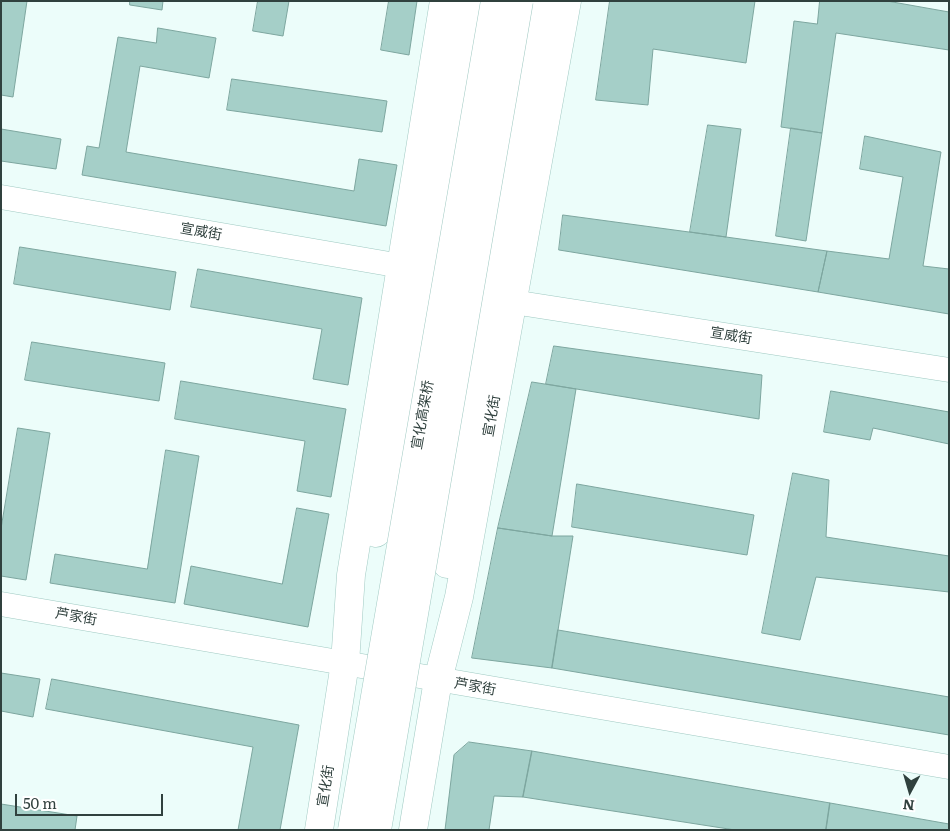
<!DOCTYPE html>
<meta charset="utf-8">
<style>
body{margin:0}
#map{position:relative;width:950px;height:831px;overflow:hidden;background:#ecfdfa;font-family:Literata,serif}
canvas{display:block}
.frame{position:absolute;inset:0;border:2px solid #30413e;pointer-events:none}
.north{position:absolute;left:885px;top:766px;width:50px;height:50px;-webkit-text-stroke:4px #fff;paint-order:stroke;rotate:186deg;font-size:14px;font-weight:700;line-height:20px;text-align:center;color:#30413e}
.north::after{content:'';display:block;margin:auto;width:18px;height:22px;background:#30413e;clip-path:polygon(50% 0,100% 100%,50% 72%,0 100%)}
.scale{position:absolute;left:15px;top:794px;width:148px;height:22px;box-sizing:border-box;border:2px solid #30413e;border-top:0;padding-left:6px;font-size:15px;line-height:18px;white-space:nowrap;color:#30413e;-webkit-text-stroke:4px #fff;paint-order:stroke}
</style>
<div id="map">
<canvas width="950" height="831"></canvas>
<div class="frame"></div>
<div class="north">N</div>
<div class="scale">50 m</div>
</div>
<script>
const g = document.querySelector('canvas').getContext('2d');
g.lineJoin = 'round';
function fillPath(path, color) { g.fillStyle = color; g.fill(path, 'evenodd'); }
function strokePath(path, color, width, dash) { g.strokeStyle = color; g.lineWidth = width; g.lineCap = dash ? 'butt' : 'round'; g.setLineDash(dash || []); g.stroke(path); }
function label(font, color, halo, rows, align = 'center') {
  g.font = font + ' Literata,"Noto Sans SC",serif'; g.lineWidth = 5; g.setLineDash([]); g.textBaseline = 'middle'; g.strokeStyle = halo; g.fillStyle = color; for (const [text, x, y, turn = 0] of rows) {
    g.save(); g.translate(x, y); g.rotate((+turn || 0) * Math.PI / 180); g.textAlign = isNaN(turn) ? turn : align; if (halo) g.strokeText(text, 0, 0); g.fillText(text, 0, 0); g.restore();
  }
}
const building = new Path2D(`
 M1 1H27L13 97 1 95Z
 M130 1H163L162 10 130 5Z
 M258 1H289L283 36 253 31Z
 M389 1H417L409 55 381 50Z
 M610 1H755L746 63 653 49 648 105 596 100Z
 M820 1H887L949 12V50L836 33 822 133 781 127 794 21 817 24Z
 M158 28 216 38 209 78 140 66 126 152 354 191 359 159 397 165 386 226 82 175 87 146 99 148 118 37 156 43Z
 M232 79 387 101 382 132 227 110Z
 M708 125 741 129 726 237 690 232Z
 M791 128 822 133 806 241 776 236Z
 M1 129 61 139 56 169 1 161Z
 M865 136 941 152 923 266 949 269V314L818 292 827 251 889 259 903 177 860 169Z
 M563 215 726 237 827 251 818 292 559 250Z
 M20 247 176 272 170 310 14 284Z
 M198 269 362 298 348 385 313 379 322 329 191 307Z
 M32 342 165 363 159 401 25 380Z
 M554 346 762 375 759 419 546 384Z
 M181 381 346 409 331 497 297 491 305 441 175 419Z
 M532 382 576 389 552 536 498 528Z
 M831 391 949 412V444L873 428 870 440 824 432Z
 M18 428 50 433 26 580 1 576V529Z
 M166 450 199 456 175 603 50 583 55 554 147 569Z
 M793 473 829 480 826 537 949 556V592L816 577 800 640 762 633Z
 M577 484 754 515 747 555 572 527Z
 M297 508 329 514 308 627 184 604 191 566 282 584Z
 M498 528 552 536H573L552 668 472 658Z
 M558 630 949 697V735L552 668Z
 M1 673 40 679 33 717 1 711Z
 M52 679 299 725 280 830H238L253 747 46 709Z
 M469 742 532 751 523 797 494 796 489 830H445L454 755Z
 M532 751 830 803 826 830H735L523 797Z
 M830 803 949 824V830H826Z
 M1 804 77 816 75 830H1Z`);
const tertiary = new Path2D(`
 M1 197 401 266
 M513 302 949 370
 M1 604 949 767`);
const trunk = new Path2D(`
 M376 533 392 451 471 1
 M447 564 461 461 540 1
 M319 830 345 663 351 575 444 1
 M413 830 438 680 459 597 567 1`);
const trunkBridge = new Path2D(`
 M352 830 495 1
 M377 830 519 1`);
const streetNames = [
 ["宣威街",201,232,10],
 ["宣威街",731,336,9],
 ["宣化高架桥",423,415,-80],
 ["宣化街",492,416,-80],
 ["芦家街",76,617,10],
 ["芦家街",475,687,10],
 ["宣化街",326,786,-81]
];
fillPath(building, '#a5cfc8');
strokePath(building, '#7da69f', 1);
strokePath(tertiary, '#9fc9c2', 25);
strokePath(trunk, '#9fc9c2', 29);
strokePath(tertiary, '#fff', 24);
strokePath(trunk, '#fff', 28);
strokePath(trunkBridge, '#9fc9c2', 29, []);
strokePath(trunkBridge, '#fff', 28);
label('14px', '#30413e', '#fff', streetNames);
</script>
